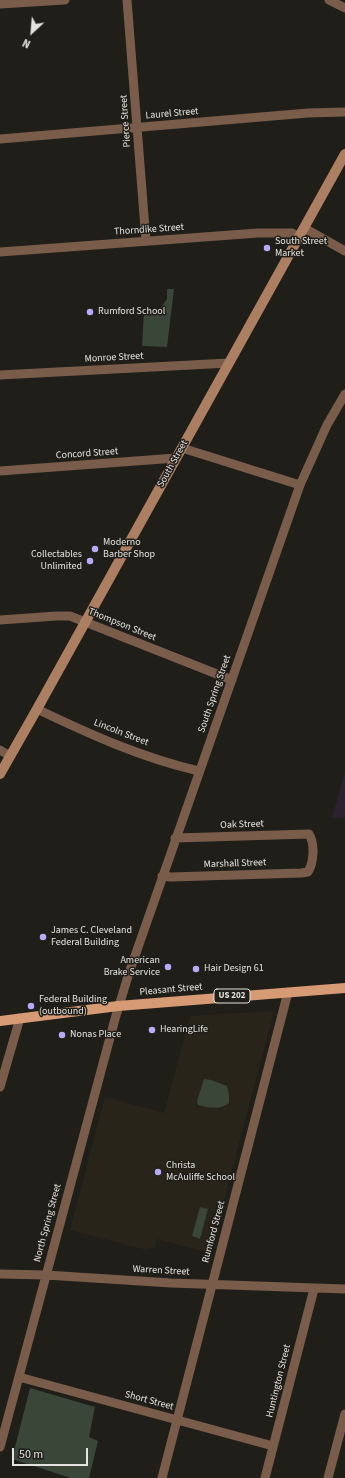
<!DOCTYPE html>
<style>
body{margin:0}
#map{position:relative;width:345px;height:1478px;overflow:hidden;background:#201e19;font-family:"Source Sans 3",sans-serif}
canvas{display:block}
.north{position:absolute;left:12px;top:12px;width:40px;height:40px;-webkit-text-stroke:3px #201e19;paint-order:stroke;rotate:206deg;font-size:11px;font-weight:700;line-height:16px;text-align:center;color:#e4e3df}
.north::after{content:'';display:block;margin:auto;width:14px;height:18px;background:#e4e3df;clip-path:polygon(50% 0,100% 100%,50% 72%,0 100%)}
.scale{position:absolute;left:12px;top:1448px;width:76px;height:18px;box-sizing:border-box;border:2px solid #e4e3df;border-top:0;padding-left:5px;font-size:12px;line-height:14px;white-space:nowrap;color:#e4e3df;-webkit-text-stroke:3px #201e19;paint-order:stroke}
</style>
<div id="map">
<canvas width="345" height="1478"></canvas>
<div class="north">N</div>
<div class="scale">50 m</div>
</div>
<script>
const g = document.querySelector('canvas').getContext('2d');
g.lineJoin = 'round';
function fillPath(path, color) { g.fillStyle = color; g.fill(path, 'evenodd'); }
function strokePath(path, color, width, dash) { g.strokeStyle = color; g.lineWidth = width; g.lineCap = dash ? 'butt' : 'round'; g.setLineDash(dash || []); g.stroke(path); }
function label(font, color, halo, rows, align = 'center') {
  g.font = font + ' "Source Sans 3",sans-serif'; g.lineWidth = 3; g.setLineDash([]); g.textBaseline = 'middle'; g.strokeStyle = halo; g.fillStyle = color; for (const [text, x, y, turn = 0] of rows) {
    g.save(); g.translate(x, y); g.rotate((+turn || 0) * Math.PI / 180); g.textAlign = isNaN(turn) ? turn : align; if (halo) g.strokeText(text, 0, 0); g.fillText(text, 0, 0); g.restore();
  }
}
const commercial = new Path2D(`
 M345 772V818H332Z`);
const built = new Path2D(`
 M274 1011 210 1253 157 1239 154 1249 148 1248 147 1250 70 1230 105 1097 164 1113 190 1016Z`);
const green = new Path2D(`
 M167 289H174L167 347 142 346 144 312 159 310 167 299Z
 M204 1079 211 1080 227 1086 229 1095V1103C220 1110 209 1108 198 1105L197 1101Z
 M200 1207 208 1209 200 1239 192 1236Z
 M30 1388 95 1407 89 1437 98 1441 89 1478H71L12 1459Z`);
const street = new Path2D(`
 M127 0 146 241
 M329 0 345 8
 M0 4 65 0
 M0 139 308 113 345 112
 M304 228 345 251
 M0 252 258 233H292L299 237
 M0 375 229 363
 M182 448 300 485
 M0 471 176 458
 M0 620 56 616H70L232 680
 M37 709C89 734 142 758 199 771
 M0 750 10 756
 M162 876 171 877 301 873 308 872C314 862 315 844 309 834L175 838
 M0 1087 20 1018
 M0 1274 46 1275 171 1283 345 1289
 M19 1377 273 1446
 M0 1447 115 1019 129 973 300 485 327 425 345 394
 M162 1478 288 992
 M265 1478 314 1289
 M328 1478 345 1414`);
const secondary = new Path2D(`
 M0 774 37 709 345 154`);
const primary = new Path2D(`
 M0 1021 118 1006 345 988`);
const markers = [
 [267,248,4,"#b9aaf7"],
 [90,312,4,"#b9aaf7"],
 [95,549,4,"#b9aaf7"],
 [90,561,4,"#b9aaf7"],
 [43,937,4,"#b9aaf7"],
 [168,967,4,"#b9aaf7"],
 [196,969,4,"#b9aaf7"],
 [31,1006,4,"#b9aaf7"],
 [152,1030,4,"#b9aaf7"],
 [62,1035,4,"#b9aaf7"],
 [158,1172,4,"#b9aaf7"]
];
const shields = [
 [232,996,36]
];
const shieldNames = [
 ["US 202",232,996]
];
const streetNames = [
 ["Laurel Street",172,114,-5],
 ["Pierce Street",126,121,-94],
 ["Thorndike Street",149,230,-4],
 ["Monroe Street",114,358,-3],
 ["Concord Street",87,454,-4],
 ["South Street",173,464,-61],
 ["Thompson Street",122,625,22],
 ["South Spring Street",215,694,-71],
 ["Lincoln Street",121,733,21],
 ["Oak Street",242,825,-2],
 ["Marshall Street",235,864,-2],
 ["Pleasant Street",171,990,-5],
 ["North Spring Street",48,1223,-75],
 ["Rumford Street",214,1232,-75],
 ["Warren Street",161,1271,3],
 ["Huntington Street",279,1381,-76],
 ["Short Street",149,1401,15]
];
const poiNames = [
 ["South Street",275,242],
 ["Market",275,254],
 ["Rumford School",98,312],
 ["Moderno",103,543],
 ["Barber Shop",103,555],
 ["Collectables",82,555,"right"],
 ["Unlimited",82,567,"right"],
 ["James C. Cleveland",51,931],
 ["Federal Building",51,943],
 ["American",160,961,"right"],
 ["Brake Service",160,973,"right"],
 ["Hair Design 61",204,969],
 ["Federal Building",39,1000],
 ["(outbound)",39,1012],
 ["HearingLife",160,1030],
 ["Nonas Place",70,1035],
 ["Christa",166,1166],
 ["McAuliffe School",166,1178]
];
fillPath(commercial, '#2c212f');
fillPath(built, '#282419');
fillPath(green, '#394638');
strokePath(street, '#795c4a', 9);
strokePath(secondary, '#ad7f62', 10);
strokePath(primary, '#d69a74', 10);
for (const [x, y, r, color] of markers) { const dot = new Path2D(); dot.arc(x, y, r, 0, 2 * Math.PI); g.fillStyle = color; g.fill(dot); strokePath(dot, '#201e19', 1.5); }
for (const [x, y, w] of shields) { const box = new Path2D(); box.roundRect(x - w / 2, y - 7, w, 14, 3); g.fillStyle = '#201e19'; g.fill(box); strokePath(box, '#e4e3df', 1); }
label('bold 9px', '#e4e3df', null, shieldNames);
label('10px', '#e4e3df', '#201e19', streetNames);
label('10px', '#e4e3df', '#201e19', poiNames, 'left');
</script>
